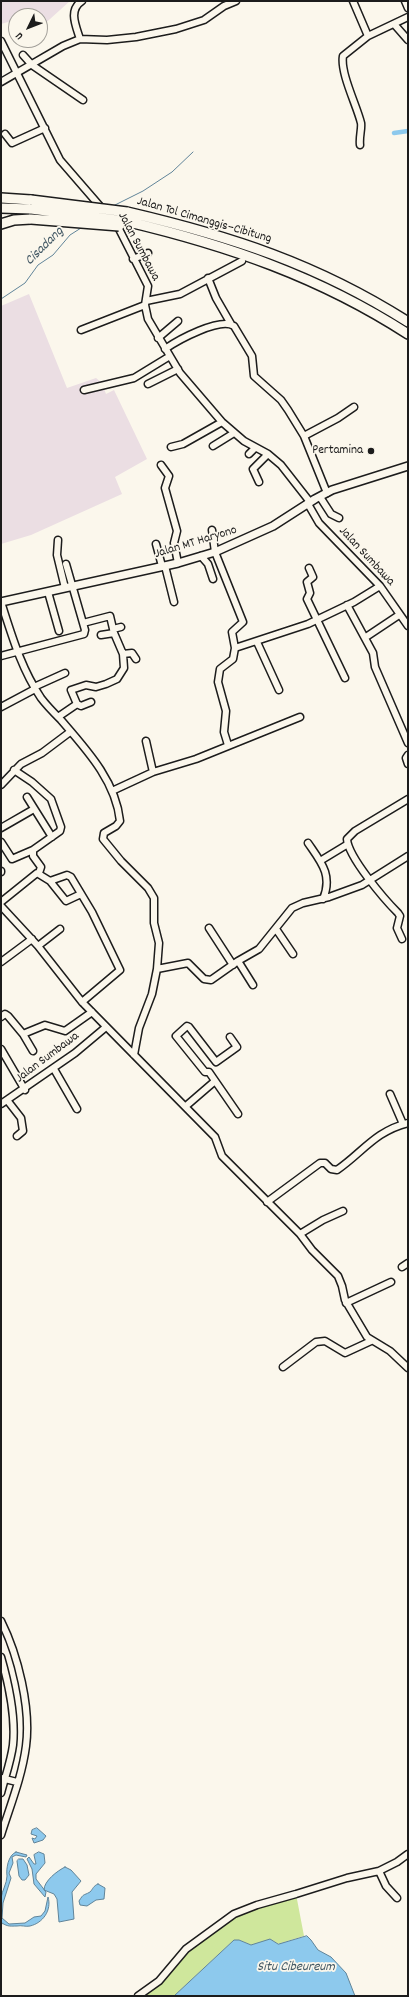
<!DOCTYPE html>
<meta charset="utf-8">
<style>
body{margin:0}
#map{position:relative;width:409px;height:1997px;overflow:hidden;background:#fbf7ec;font-family:Dekko,sans-serif}
canvas{display:block}
.frame{position:absolute;inset:0;border:2px solid #1c1c1c;pointer-events:none}
.north{position:absolute;left:8px;top:8px;width:40px;height:40px;box-sizing:border-box;background:#fbf7ec;border:1px solid #a29f99;border-radius:50%;rotate:227deg;font-size:11px;font-weight:700;line-height:16px;text-align:center;color:#1c1c1c}
.north::after{content:'';display:block;margin:auto;width:14px;height:18px;background:#1c1c1c;clip-path:polygon(50% 0,100% 100%,50% 72%,0 100%)}
</style>
<div id="map">
<canvas width="409" height="1997"></canvas>
<div class="frame"></div>
<div class="north">U</div>
</div>
<script>
const g = document.querySelector('canvas').getContext('2d');
g.lineJoin = 'round';
function fillPath(path, color) { g.fillStyle = color; g.fill(path, 'evenodd'); }
function strokePath(path, color, width, dash) { g.strokeStyle = color; g.lineWidth = width; g.lineCap = dash ? 'butt' : 'round'; g.setLineDash(dash || []); g.stroke(path); }
function label(font, color, halo, rows, align = 'center') {
  g.font = font + ' Dekko,sans-serif'; g.lineWidth = 3.5; g.setLineDash([]); g.textBaseline = 'middle'; g.strokeStyle = halo; g.fillStyle = color; for (const [text, x, y, turn = 0] of rows) {
    g.save(); g.translate(x, y); g.rotate((+turn || 0) * Math.PI / 180); g.textAlign = isNaN(turn) ? turn : align; if (halo) g.strokeText(text, 0, 0); g.fillText(text, 0, 0); g.restore();
  }
}
const built = new Path2D(`
 M1 1H70L40 28V16H16V24L8 22 1 24Z
 M29 294 67 388 96 378 102 383 106 394 114 390 147 459 115 477 122 494 31 535 1 544V306Z`);
const green = new Path2D(`
 M296 1894 304 1936 278 1944 272 1940 251 1945 239 1940H234L174 1996H138L148 1990 186 1949 234 1914Z`);
const water = new Path2D(`
 M37 1828 46 1836 43 1840 34 1843 32 1838 35 1839 37 1836 31 1834 32 1830Z
 M16 1852 27 1855 26 1857 16 1855 12 1857 13 1863 9 1873 11 1878 3 1903 2 1918 9 1924 25 1923 34 1917 41 1916 45 1911 48 1897C52 1910 43 1923 30 1926 26 1927 21 1925 17 1926 11 1926 8 1927 2 1923L1 1927C1 1917 0 1907 1 1898 2 1891 7 1883 7 1876 6 1869 8 1855 16 1852Z
 M39 1852 44 1854 45 1863 36 1874V1879L46 1892 45 1897 34 1884 32 1869 27 1859 29 1857 34 1864H36L34 1855Z
 M19 1859H23L27 1865 29 1875 25 1880H22L19 1876 17 1861Z
 M65 1867 71 1870 81 1881 72 1892 74 1919 59 1922 57 1899 54 1894 44 1890C44 1881 57 1871 65 1867Z
 M98 1884 105 1888 104 1899 96 1900 87 1906 80 1905 79 1901C84 1893 83 1896 90 1892 93 1889 93 1886 98 1884Z
 M307 1936 311 1940 318 1950 331 1957 346 1973 355 1996H174L234 1940H239L251 1945 270 1939 278 1944Z`);
const stream = new Path2D(`
 M113 206 143 191 172 172 193 152
 M1 299 25 283 38 265 53 255 70 235 81 228`);
const canal = new Path2D(`
 M394 133 408 131`);
const minor = new Path2D(`
 M353 1 368 36
 M405 1 408 8
 M394 24 408 40
 M80 39C76 26 68 10 82 1
 M1 41 60 160 118 227 148 286 145 305 148 319 180 373 222 422 244 441 268 454 281 465 310 502
 M23 55 32 65 83 100
 M1 82 63 46 80 39 107 40 136 37 176 29 204 20 224 6 236 1
 M5 134 12 143 45 128
 M360 145C359 137 362 128 361 123 357 106 340 73 343 56L368 36 408 17
 M133 259 148 253
 M208 278 216 298 231 324
 M146 301 180 294 242 261
 M81 330 145 305
 M158 338 178 321
 M165 349C178 340 220 317 234 326L252 356 254 376 281 400 288 410 304 436 327 493
 M148 384 178 369
 M84 390 134 378 170 356
 M304 436 338 418 354 407
 M213 446 234 433
 M171 447 183 444 222 422
 M249 454 255 448
 M161 465 169 476 165 488 177 531 174 543 178 563
 M259 482 253 469 268 454
 M320 497 331 514 339 518
 M308 504 319 523 380 586 408 626
 M212 530 215 552 243 622 232 632 235 648
 M58 540 57 555 65 588
 M156 544 162 566
 M201 556 208 564 213 579
 M165 566 174 602
 M309 568 313 577 307 582 310 593 307 599 345 678
 M48 592 59 631
 M1 602C12 636 21 668 41 698 47 706 54 713 61 720 86 749 116 781 120 821L116 826 104 833 103 839 121 861 148 888 154 898V923L159 943 157 969 152 994 139 1028 134 1055
 M347 605 373 653 375 667 408 743
 M83 623 110 616 114 633 123 654
 M113 629 121 627
 M101 635 114 633
 M366 637 399 615
 M257 642 279 690
 M1 656 84 634 85 630 66 564
 M34 687 65 673
 M77 704 71 690 86 685 96 687 106 684 117 679 124 668 123 654 132 653 136 659
 M1 707 35 689
 M58 717 77 704 81 706 91 702
 M146 741 153 772
 M228 745 224 732 226 711 218 682 220 669 233 659 235 648 308 624 354 602 380 586
 M408 755 406 758 408 764
 M14 770 32 782 51 799 61 827 60 831 33 850V856L41 867 39 873
 M1 785 21 764 42 753 70 732
 M112 791 153 772 196 759 300 717
 M27 797 52 837
 M1 828 34 809
 M1 842 12 859 33 850
 M308 843C321 862 333 875 323 899
 M320 861 348 844
 M1 872V871
 M50 881 66 901 81 894
 M1 902 37 873 50 881 67 875 71 877 92 912 120 970 82 1002
 M1 906 38 946 82 1002 215 1137 222 1156 300 1234 312 1250 338 1276 342 1286 345 1300 367 1337 390 1351 408 1368
 M209 928 233 965
 M276 929 293 954
 M402 939 397 928 400 916 398 913C385 900 348 857 347 839L355 831 408 799
 M38 946 60 929
 M238 961 253 985
 M1 962 32 939
 M157 969 188 963 204 979 211 980 238 961 259 949 292 908 303 903 329 897 362 885 408 856
 M1 1017 5 1014 8 1016 23 1034 45 1025 65 1031 92 1012
 M23 1034 33 1051
 M230 1037 237 1047 216 1062 189 1027 187 1026 176 1036 205 1072H209L238 1114
 M1 1049 25 1090
 M54 1069 77 1109
 M390 1094 403 1124
 M7 1100 21 1118 23 1131 17 1136
 M1 1104 75 1053 106 1027
 M186 1106 215 1081
 M267 1202 320 1163H325L331 1169 337 1170C362 1153 375 1131 408 1123
 M300 1234 323 1220 343 1211
 M402 1267 408 1263
 M346 1303 391 1282
 M283 1367 316 1342 325 1341 345 1353 371 1341
 M1 1621C18 1655 31 1708 26 1746 22 1777 10 1806 1 1835
 M1 1657C9 1685 16 1716 13 1745 11 1761 5 1777 1 1793
 M1 1778 17 1782
 M379 1871 386 1886 397 1898
 M138 1996 159 1981 186 1949 234 1914 257 1905 296 1894 347 1878 379 1871 397 1862 408 1854`);
const major = new Path2D(`
 M1 602 178 563 215 552 273 526 315 499 332 490 408 466`);
const highway = new Path2D(`
 M1 198 31 200
 M1 208 31 209
 M127 212C230 236 317 264 408 322
 M125 221C227 245 320 277 408 334
 M1 224 14 220 31 219`);
const highwayBridge = new Path2D(`
 M31 200 127 212
 M31 209 125 221
 M31 219 119 226`);
const markers = [
 [371,451,4,"#1c1c1c"]
];
const streetNames = [
 ["Jalan Tol Cimanggis–Cibitung",204,221,16],
 ["Jalan Sumbawa",138,247,62],
 ["Jalan MT Haryono",196,543,-17],
 ["Jalan Sumbawa",366,557,47],
 ["Jalan Sumbawa",48,1058,-37]
];
const poiNames = [
 ["Pertamina",363,451]
];
const waterNames = [
 ["Cisadang",45,247,-45],
 ["Situ Cibeureum",296,1968]
];
fillPath(built, '#ebdee3');
fillPath(green, '#cfe79c');
fillPath(water, '#8dc9ed');
strokePath(water, '#608499', 1);
strokePath(stream, '#608499', 1);
strokePath(canal, '#8dc9ed', 4.5);
strokePath(minor, '#1c1c1c', 9);
strokePath(major, '#1c1c1c', 10);
strokePath(highway, '#1c1c1c', 12);
strokePath(minor, '#fbf7ec', 6);
strokePath(major, '#fbf7ec', 7);
strokePath(highway, '#fbf7ec', 9);
strokePath(highwayBridge, '#1c1c1c', 12, []);
strokePath(highwayBridge, '#fbf7ec', 9);
for (const [x, y, r, color] of markers) { const dot = new Path2D(); dot.arc(x, y, r, 0, 2 * Math.PI); g.fillStyle = color; g.fill(dot); strokePath(dot, '#fbf7ec', 1.5); }
label('13px', '#1c1c1c', '#fbf7ec', streetNames);
label('13px', '#1c1c1c', '#fbf7ec', poiNames, 'right');
label('italic 14px', '#445965', '#fbf7ec', waterNames);
</script>
